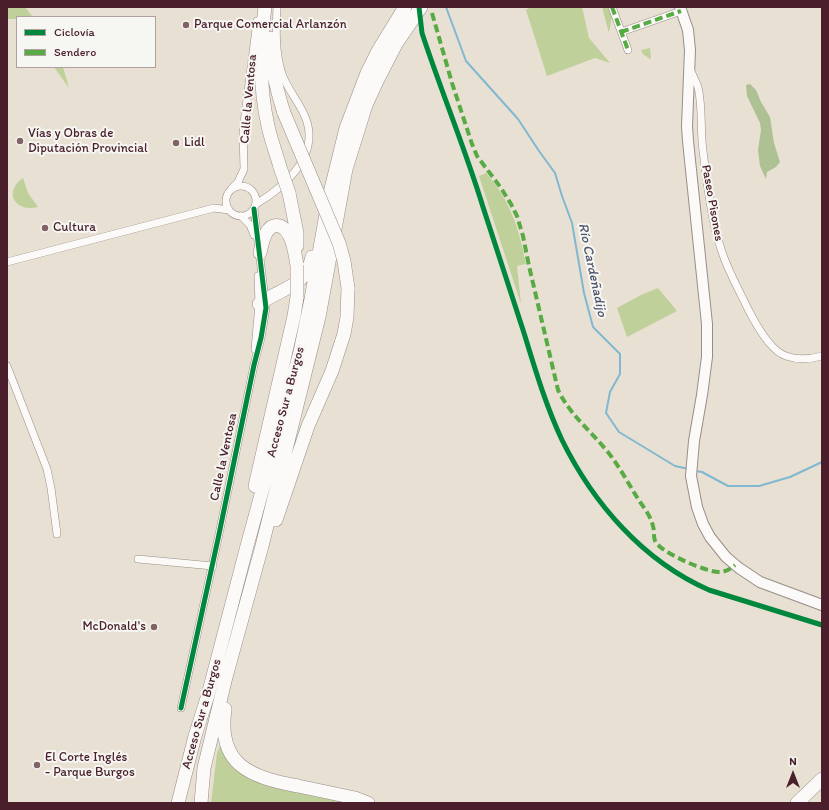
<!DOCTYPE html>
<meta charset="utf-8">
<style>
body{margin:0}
#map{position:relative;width:829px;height:810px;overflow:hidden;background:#e8e0d2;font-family:Itim,sans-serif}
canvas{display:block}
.frame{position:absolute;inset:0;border:8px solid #4a1f2b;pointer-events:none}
.legend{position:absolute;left:16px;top:16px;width:140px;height:52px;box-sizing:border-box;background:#f6f6f2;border:1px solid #b1a0a2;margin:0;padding:5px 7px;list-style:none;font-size:12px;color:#4a1f2b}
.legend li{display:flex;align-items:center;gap:8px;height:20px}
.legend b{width:20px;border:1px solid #b1a0a2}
.north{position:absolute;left:773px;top:754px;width:40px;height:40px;-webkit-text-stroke:3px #f6f6f2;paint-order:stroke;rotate:0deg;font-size:11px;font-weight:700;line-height:16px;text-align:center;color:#4a1f2b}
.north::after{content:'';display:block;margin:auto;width:14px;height:18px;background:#4a1f2b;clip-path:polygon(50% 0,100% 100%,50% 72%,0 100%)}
</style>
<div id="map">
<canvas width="829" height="810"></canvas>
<div class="frame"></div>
<ul class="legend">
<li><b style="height:5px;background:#00873e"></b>Ciclovía</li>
<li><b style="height:5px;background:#57aa44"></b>Sendero</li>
</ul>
<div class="north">N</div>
</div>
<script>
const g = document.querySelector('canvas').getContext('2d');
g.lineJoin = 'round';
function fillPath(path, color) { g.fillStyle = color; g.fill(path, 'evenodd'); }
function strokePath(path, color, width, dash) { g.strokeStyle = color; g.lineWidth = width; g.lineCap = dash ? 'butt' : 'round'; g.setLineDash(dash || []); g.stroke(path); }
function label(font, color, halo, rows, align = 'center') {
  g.font = font + ' Itim,sans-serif'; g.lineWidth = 4; g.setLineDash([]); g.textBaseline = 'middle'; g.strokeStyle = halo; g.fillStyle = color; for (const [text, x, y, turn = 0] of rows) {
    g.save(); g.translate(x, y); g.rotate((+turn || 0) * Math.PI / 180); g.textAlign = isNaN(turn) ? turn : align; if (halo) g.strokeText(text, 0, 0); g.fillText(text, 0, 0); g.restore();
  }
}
const green = new Path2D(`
 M7 7H25L33 17H17V19H7Z
 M531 7H582L589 38 610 63 595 58 547 76 526 10Z
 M602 7H608L612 16 609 33Z
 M650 48 651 58 650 59 643 54 641 50Z
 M54 67H63L69 88Z
 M486 173C510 200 519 228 526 264L517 266 521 304 479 176Z
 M23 178 28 193 38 207C15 213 3 192 23 178Z
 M658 288 677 311 627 337 617 308 641 295Z
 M221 743 230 761 358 803H211L217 753Z`);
const forest = new Path2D(`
 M750 84 756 90 761 102 770 117 774 143 780 162 776 167 767 172 766 179 760 166 758 150 761 130 760 123 747 96 746 85Z`);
const stream = new Path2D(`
 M446 7 466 61 518 119 539 151 555 173 562 196 572 223 584 293 593 327 620 354V374L610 392 606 413 619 432 675 466 689 469
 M695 471 702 472 728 486H759L790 477 822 462`);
const street = new Path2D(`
 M612 7 628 50
 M621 32 681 11
 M691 71C693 76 696 82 698 87 703 108 700 130 703 151 707 181 711 220 721 249 727 269 738 288 747 307 754 321 770 351 786 356 797 360 811 359 822 356
 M226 201a15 15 0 1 1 30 0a15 15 0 1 1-30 0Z
 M232 188 238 182 244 169 243 132 245 115 257 21
 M256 204C283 188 318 158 307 122 302 105 288 91 282 74 275 52 276 29 277 7
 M241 216 250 225 254 235
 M7 262 214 208 229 210
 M255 349 259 304 258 276
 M7 366 47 469 51 488 57 534
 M138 559 213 566
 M181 708 218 539 254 365 261 338 266 308 254 209`);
const secondary = new Path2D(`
 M680 7 688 30 690 50 687 126 688 141 707 324V357L702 395 694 441 692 464 691 476 697 507 703 524 710 537 726 557 739 568 760 582 822 605`);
const highway = new Path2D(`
 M265 7C260 46 259 87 268 126 271 140 276 153 280 167
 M270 38C270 64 276 88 284 113
 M289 193 297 233V246
 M260 253C262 243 266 222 280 226 285 228 287 231 289 235 294 243 295 255 297 265
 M259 304C280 288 306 288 312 257
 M255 486 294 316 297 297
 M276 520 308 426 332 371 344 334 347 317 348 288
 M225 709C217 765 250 777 298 786 317 790 336 794 355 798L368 803
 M178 803 195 736 208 695 247 546 300 352 311 299 329 197 346 128 367 73 378 51 405 7
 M201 803 204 768 226 677 262 546 319 317 346 169 366 105 377 81 396 44 421 7
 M797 803 822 779`);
const highwayBridge = new Path2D(`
 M284 113 339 243 344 261 348 288
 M280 167 289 193
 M297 297V265`);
const quiet = new Path2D(`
 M612 7 628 50
 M432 13 452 83 472 144 477 156 501 188 511 204 517 216 523 236 529 266 558 390C571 416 589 429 607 451 620 467 629 485 640 502 645 509 651 517 653 526 655 533 652 540 658 545 668 555 706 572 719 572 726 572 730 569 735 565
 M621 32 681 11`);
const cycleway = new Path2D(`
 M419 7 422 33C441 91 465 148 483 207 497 249 510 291 524 333 535 369 546 406 562 440 593 503 643 561 709 590L822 625
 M181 708 218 539 254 365 261 338 266 308 254 209`);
const markers = [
 [186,25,4,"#816365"],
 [20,141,4,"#816365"],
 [176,143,4,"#816365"],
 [45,228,4,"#816365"],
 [154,627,4,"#816365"],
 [37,765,4,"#816365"]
];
const poiNames = [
 ["Parque Comercial Arlanzón",194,25],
 ["Vías y Obras de",28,134],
 ["Diputación Provincial",28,149],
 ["Lidl",184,143],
 ["Cultura",53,228],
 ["McDonald's",146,627,"right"],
 ["El Corte Inglés",45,758],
 ["- Parque Burgos",45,773]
];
const streetNames = [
 ["Calle la Ventosa",249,99,-85],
 ["Paseo Pisones",712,203,80],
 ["Acceso Sur a Burgos",286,402,-75],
 ["Calle la Ventosa",224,457,-78],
 ["Acceso Sur a Burgos",202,714,-74]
];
const waterNames = [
 ["Río Cardeñadijo",592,270,78]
];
fillPath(green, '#c0d09a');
fillPath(forest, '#aec193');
strokePath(stream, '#81b8d1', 2);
strokePath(street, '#988d88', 8);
strokePath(secondary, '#988d88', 12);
strokePath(highway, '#988d88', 14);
strokePath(street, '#fcfaf8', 7);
strokePath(secondary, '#fcfaf8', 10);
strokePath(highway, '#fcfaf8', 13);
strokePath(highwayBridge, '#988d88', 14, []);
strokePath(highwayBridge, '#fcfaf8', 13);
strokePath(quiet, '#57aa44', 4, [8, 4]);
strokePath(cycleway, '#00873e', 5);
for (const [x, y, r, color] of markers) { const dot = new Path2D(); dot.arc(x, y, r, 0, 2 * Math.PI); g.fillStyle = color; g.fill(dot); strokePath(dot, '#f6f6f2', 1.5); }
label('13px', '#4a1f2b', '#f6f6f2', poiNames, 'left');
label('13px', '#4a1f2b', '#f6f6f2', streetNames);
label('italic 14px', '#4e556d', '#f6f6f2', waterNames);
</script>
